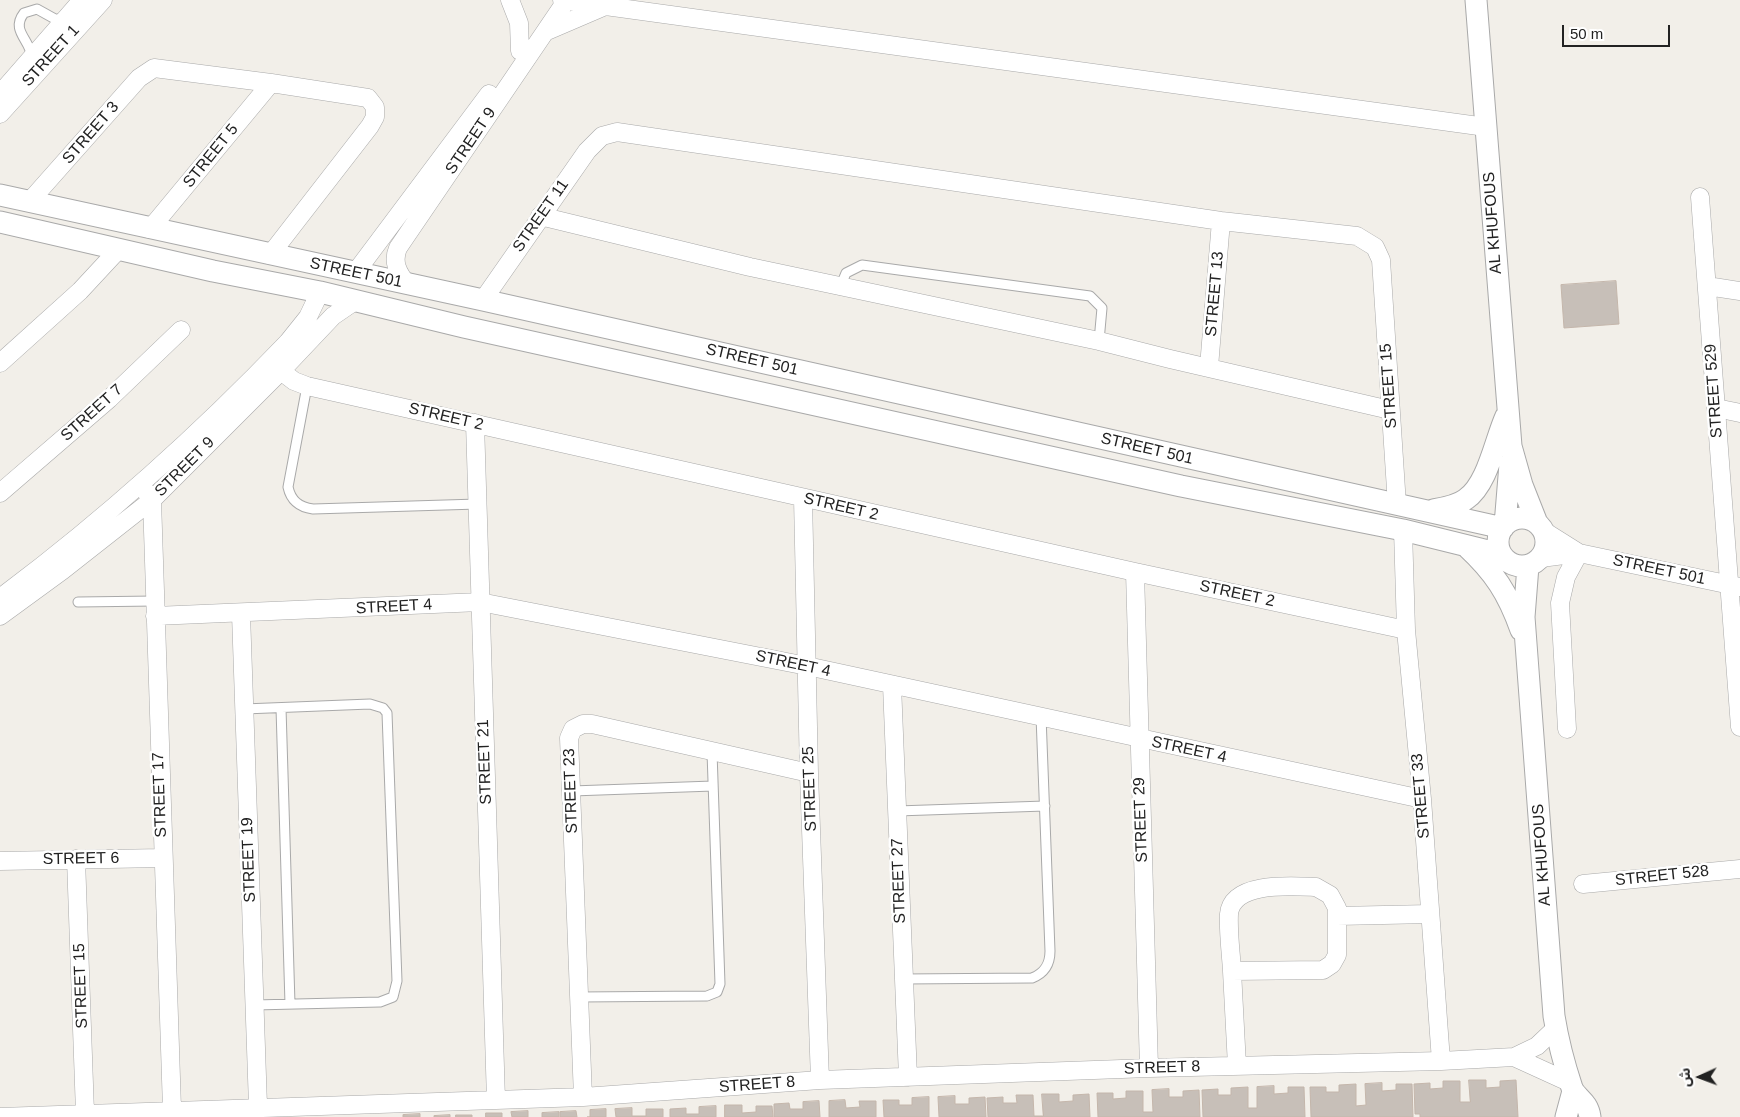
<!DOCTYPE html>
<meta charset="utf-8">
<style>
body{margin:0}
#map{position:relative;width:1740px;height:1117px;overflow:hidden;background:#f2efe9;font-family:Helvetica,"Noto Sans Arabic",sans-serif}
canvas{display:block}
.north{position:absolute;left:1675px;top:1052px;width:50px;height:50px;-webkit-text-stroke:4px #fff;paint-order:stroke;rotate:268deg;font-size:14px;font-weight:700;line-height:20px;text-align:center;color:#222}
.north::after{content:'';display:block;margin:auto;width:18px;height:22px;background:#222;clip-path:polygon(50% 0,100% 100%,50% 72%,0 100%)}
.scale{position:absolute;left:1562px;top:25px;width:108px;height:22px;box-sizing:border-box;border:2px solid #222;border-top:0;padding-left:6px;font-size:15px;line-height:18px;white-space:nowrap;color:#222;-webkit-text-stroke:4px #fff;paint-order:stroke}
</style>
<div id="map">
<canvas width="1740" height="1117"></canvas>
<div class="north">ش</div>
<div class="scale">50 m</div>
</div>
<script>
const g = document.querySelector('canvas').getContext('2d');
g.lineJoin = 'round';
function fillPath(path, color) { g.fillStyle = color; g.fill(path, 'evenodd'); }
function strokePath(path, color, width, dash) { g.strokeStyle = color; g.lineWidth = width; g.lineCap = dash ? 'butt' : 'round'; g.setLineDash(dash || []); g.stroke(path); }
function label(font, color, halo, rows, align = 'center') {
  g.font = font + ' Helvetica,sans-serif'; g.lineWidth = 5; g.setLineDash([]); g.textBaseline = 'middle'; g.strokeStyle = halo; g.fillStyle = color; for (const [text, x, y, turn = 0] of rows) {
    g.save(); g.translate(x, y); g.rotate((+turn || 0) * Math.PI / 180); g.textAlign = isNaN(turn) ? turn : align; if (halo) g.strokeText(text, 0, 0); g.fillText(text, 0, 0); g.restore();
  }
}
const building = new Path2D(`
 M1616 281 1619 324 1564 328 1561 285Z
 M1469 1080H1486V1088L1500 1087V1081L1516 1080 1518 1117H1420V1114H1415L1414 1084 1430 1083V1089L1443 1088V1081H1460V1102H1470Z
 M1382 1083V1091L1396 1090V1084H1412L1413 1117H1311L1310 1087H1326V1092H1339V1085L1356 1084V1106L1366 1105 1365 1084Z
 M1274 1086V1094L1288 1093V1087H1304L1305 1117H1203L1202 1090 1218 1089V1095H1231V1088L1248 1087V1108H1257V1087Z
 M1169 1089V1097H1183V1091L1199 1090 1200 1117H1098L1097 1093H1113V1099L1126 1098V1091H1143V1112H1153L1152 1090Z
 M1042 1094H1059V1102L1073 1101V1095L1089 1094 1090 1117H988L987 1098 1003 1097V1103H1017L1016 1095H1033L1034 1116H1043Z
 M955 1096V1104H969V1098L985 1097 986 1117H939L938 1097Z
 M929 1097V1117H884L883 1100H899V1105H912V1098Z
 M845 1100 846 1108 860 1107 859 1101H876V1117H829V1101Z
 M819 1101 820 1117H774V1104L789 1103 790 1109H803V1102Z
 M725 1105H742V1113L756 1112V1106H772L773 1117H725Z
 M716 1106V1117H670V1109L686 1108V1114H699V1107Z
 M632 1108V1116H646V1109H663V1117H616L615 1109Z
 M606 1109V1117H587H590V1110Z
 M528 1111V1117H512L511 1112Z
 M576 1111 577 1117H560V1112Z
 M559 1112V1117H542V1113Z
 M486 1113H502V1117H486Z
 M420 1114V1117H403V1115Z
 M450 1115V1117H434V1116Z
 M456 1115H472V1117H456Z`);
const service = new Path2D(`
 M32 58C31 40 10 31 24 13L37 9 55 19H64
 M841 285 846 273 862 265 1090 296 1102 308 1099 341
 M307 386 288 487C291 501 299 507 313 509L478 504
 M78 602 155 601
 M281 708 290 1004
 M244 709 370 704 383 708 387 713 397 981 393 997 380 1002 254 1005
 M572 791 713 786
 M897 811 1045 806
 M903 979 1032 978C1045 973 1050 964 1050 951L1041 716
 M579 997 707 996 717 992 720 984 712 752`);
const minor = new Path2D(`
 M510 0 519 23 520 51
 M562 0 1486 127
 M547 31 603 7
 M0 94 82 0
 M0 114 103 0
 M1700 197 1740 727
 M30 201 139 78 154 68 271 83 368 98 375 107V117L370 126 270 255
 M540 216 750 267 1099 341 1170 359 1390 410
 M150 229 271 83
 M355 273 489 94
 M407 284C398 273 392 262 398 248L566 1
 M1707 286 1740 291
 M483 300 587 151 602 136 617 132 1221 221 1357 236 1375 247 1381 260 1397 505
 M0 363 80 291 119 249
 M1209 367 1221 221
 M281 371 294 381 307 386 1135 572 1406 630
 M1716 408 1740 413
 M475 423 496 1100
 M141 485 152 500 172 1109
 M0 493 109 399 181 330
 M803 498 809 773 820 1080
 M1403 530 1406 630 1422 799 1441 1061
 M1544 531 1579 553
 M1541 558 1579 553 1740 587
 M1135 572 1149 1068
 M0 598C103 521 199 435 288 342L308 317 320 292
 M241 614 258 1106
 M0 616 63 570 152 500 281 371 333 316 355 301
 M155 616 480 602 807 666 1422 799
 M892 685 908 1077
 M1567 729 1560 603 1566 577 1579 553
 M76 859 85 1113
 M0 861 162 858
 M1583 884 1740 869
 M1316 887 1330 895 1337 908V955L1332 964 1323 970 1232 971C1231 953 1228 932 1229 914 1232 881 1292 886 1316 887Z
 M1337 916 1430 914
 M1232 971 1237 1066
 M1514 1057 1571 1083
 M583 1097 569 738 573 729 583 724H592L809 773
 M0 1117 583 1097 820 1080 1149 1068 1441 1061 1514 1057 1537 1046 1556 1028`);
const tertiary = new Path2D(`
 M1476 0 1511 446 1522 485 1537 523
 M0 195 483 300 1503 528
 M0 222 213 271 320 292 464 327 1181 486 1403 530 1500 554
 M1433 510C1444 508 1457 506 1466 499 1488 484 1495 440 1506 416
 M1498 542a24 24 0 1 1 48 0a24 24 0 1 1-48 0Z
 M1505 525 1510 464
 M1466 546C1494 572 1508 593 1521 630
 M1528 566 1524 617 1554 1016C1558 1041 1564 1064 1572 1088 1576 1098 1588 1101 1590 1117
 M1566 1117 1573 1091`);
const streetNames = [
 ["STREET 1",51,56,-48],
 ["STREET 3",91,133,-49],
 ["STREET 9",471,141,-56],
 ["STREET 5",211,156,-51],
 ["STREET 11",541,216,-55],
 ["AL KHUFOUS",1493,223,-94],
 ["STREET 501",356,273,12],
 ["STREET 13",1215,294,-85],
 ["STREET 501",752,360,13],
 ["STREET 15",1389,386,-94],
 ["STREET 529",1714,391,-94],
 ["STREET 7",92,413,-42],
 ["STREET 2",446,417,13],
 ["STREET 501",1147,449,13],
 ["STREET 9",185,467,-45],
 ["STREET 2",841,507,13],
 ["STREET 501",1659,570,12],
 ["STREET 2",1237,594,12],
 ["STREET 4",394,607,-3],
 ["STREET 4",793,664,12],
 ["STREET 4",1189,750,12],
 ["STREET 21",485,762,-92],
 ["STREET 25",810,789,-92],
 ["STREET 23",571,791,-92],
 ["STREET 17",160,795,-92],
 ["STREET 33",1421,796,-95],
 ["STREET 29",1141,820,-92],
 ["AL KHUFOUS",1542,855,-94],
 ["STREET 6",81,859,-1],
 ["STREET 19",249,860,-92],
 ["STREET 528",1662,876,-6],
 ["STREET 27",899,881,-92],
 ["STREET 15",81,986,-92],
 ["STREET 8",1162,1068,-2],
 ["STREET 8",757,1085,-4]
];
fillPath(building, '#c7bfb8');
strokePath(building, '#c4b6ab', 1);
strokePath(service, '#a9a9a9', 11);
strokePath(minor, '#a9a9a9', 19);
strokePath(tertiary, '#a9a9a9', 23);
strokePath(service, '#fff', 9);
strokePath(minor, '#fff', 18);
strokePath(tertiary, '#fff', 21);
label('16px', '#222', '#fff', streetNames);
</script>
